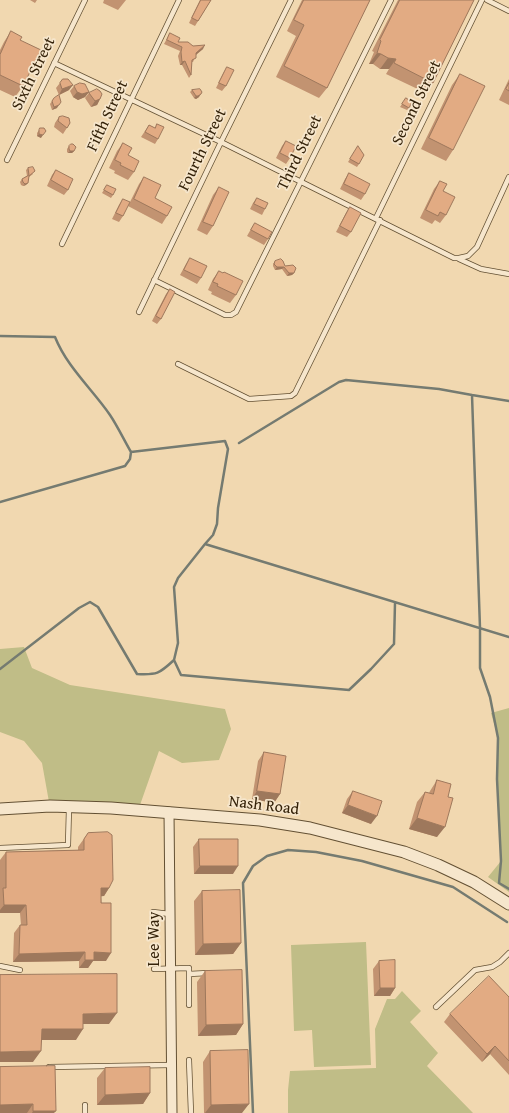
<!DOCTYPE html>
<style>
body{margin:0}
canvas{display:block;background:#f1d8b0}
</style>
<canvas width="509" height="1113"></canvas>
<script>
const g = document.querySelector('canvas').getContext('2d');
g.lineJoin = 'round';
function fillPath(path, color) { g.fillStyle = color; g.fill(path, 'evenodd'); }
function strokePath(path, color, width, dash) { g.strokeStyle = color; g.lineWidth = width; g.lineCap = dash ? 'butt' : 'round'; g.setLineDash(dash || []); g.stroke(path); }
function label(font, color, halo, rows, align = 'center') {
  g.font = font + ' "Gentium Book Plus",serif'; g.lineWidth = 3.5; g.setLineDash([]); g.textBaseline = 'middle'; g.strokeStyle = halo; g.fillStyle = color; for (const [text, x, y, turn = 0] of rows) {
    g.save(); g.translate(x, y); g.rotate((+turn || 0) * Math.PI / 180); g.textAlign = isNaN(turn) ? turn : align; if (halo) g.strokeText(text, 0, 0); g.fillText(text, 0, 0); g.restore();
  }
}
const green = new Path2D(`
 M24 647 32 668 70 685 225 709 231 729 219 760 182 763 159 751 140 805 49 802 42 763 24 741 0 732V649Z
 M509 708V892L488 877 501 861 497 779 498 738 491 713Z
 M366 942 371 1065 314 1067 312 1030 294 1031 291 945Z
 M402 991 421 1011 410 1022 438 1053 427 1066 473 1113H288V1090L290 1071 376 1068 375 1029 387 999H395Z`);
const stream = new Path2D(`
 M0 336 55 337C67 367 92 389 110 415 118 427 124 440 131 452
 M472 395 509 401
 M239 443 339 382 346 380 439 389 472 395 480 628V668L490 697 498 738 497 779 501 861 499 883 509 889
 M0 502 125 466 130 459 131 452 225 441 228 449 218 508 217 524 213 535 205 544 509 637
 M205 544 178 578 174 587 178 643 174 660 181 675 349 690 371 669 394 644 395 603
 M0 669 79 608 90 602 98 607 137 674C157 675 159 674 174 660
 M253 1113 243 883 253 866 267 856 288 850 316 852 362 861 453 887 507 922`);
const service = new Path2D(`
 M487 0 509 11
 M54 63 221 142 454 258H459L468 256 477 247 509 177
 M7 160 85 0
 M376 218 482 0
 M62 244 179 0
 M459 259 481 269 509 274
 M154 280 225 315H231L236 312 391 0
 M139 312 221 142 291 0
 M178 364 249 399 291 396 295 393 380 220
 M0 848 68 845 69 808
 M153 912 170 914
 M0 966 20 970
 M154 969 189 968V1005
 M189 974 208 973
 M436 1007 475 970 492 967 500 962 509 953
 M189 1060 191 1113
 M49 1067 171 1065
 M85 1105V1113`);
const minor = new Path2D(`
 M169 812 172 1113`);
const tertiary = new Path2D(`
 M0 809 50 806 111 808 260 820 310 828 404 852 438 865 474 882 509 904`);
const wall = new Path2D(`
 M30 0H37L35 3Z
 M104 0H126L118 10 103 3Z
 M200 0H211L195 26 189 23Z
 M302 0H370L327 88 319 98 276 77 296 36 287 31Z
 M398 0H474L433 83 426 93 386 74 389 69H380L373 64H369L374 52 372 51Z
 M11 31 20 40 23 86 15 97 0 90V50L4 42Z
 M170 33 178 42 203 49 196 55 193 62H192L191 75 189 78 182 65H180L178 56 180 51 164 44Z
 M227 67 226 86 222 91 216 88 224 72Z
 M460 74 453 150 446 161 421 149 452 85Z
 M63 79 69 90 59 95 56 88Z
 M509 79V105L499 100Z
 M74 86 89 92 85 97 78 100 73 97 70 91Z
 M192 90 199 97 196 99 194 98 190 92Z
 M89 93 100 99 97 105 91 107 85 98Z
 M54 98 57 108 52 110 50 104Z
 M406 98 409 108 407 110 400 107Z
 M59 117 70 123 63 134 54 127 55 123Z
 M157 124 158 139 155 144 141 137 149 125 155 128Z
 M39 130 41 138 37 136V133Z
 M286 141 290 158 286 164 276 158 282 146Z
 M123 143 134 172 128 180 114 173 115 171 109 168 117 151Z
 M69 146 74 151 72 153H68L67 152V149Z
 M358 146 359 164 357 167 348 162Z
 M28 168 33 174 29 177 26 185 23 186 21 185 20 182 22 179 27 176 26 170Z
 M56 170 68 190 64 195 47 186 52 175Z
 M349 173 365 194 361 200 340 189 345 179Z
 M144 177 155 198 167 216 162 224 128 206 139 184Z
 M440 181 443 191 446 215 440 223 435 220 432 224 420 218 434 189Z
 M107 185 113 195 111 198 102 193Z
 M219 187 213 226 207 235 197 230 213 195Z
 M257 198 265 209 262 215 250 209 253 203Z
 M123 199V216L119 222 112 219 119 205Z
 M350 207 351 232 347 237 336 232 346 213Z
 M255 223 268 239 264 245 247 236 251 229Z
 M190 258 201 278 197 284 180 275 186 264Z
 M275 261 285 266 294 273 292 275 287 276 282 269 275 270 273 266V264Z
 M219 271 236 295 230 303 211 294 212 292 208 290 213 279Z
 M170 289 161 319 157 324 152 321 166 294Z
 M264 752 280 794 274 803 252 799 258 761Z
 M437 780 448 797 437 837 409 829 417 802 425 792 429 793 430 791Z
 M353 791 371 824 342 813 347 799Z
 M88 833 109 888 104 896H101L106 961H93L88 968H79V961L13 962 14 933 20 925H21L20 913H0V860L6 852 78 850V847Z
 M199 839 233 874H194L193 847Z
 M202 891 241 943 233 954 195 955 194 901Z
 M379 961 395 988 390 996H374L373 969Z
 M205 971 243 1024 236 1035 198 1036 197 982Z
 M509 997V1075L490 1054 482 1062 444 1022 450 1014Z
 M210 1051 242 1113H204L203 1062Z
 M0 1067 54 1113H0Z
 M105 1068 150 1093 143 1104 97 1105V1078Z`);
const shadedWall = new Path2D(`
 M205 45 203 49 193 57 196 53Z
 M377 53 381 54 373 64H369Z
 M388 58 396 59 389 69H380Z
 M185 61 182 65H180L182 62Z
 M73 85 69 90 59 95 62 89Z
 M77 92H89L85 97 78 100 73 97Z
 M201 94 199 97 196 99 194 98 196 96Z
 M100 99 97 105 91 107 95 101Z
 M59 105 57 108 52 110 54 107Z
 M39 134 43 135 41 138 37 136Z
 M70 151H74L72 153H68Z
 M28 183 26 185 23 186 25 184Z
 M277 267H284L282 269 275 270Z
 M289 273H294L292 275 287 276Z
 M257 791 280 794 274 803 252 799Z
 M348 805 377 816 371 824 342 813Z
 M417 818 445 827 437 837 409 829Z
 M200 866H238L233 874H194Z
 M101 888H109L104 896 95 897Z
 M4 905H26L20 913H0V910Z
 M241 943 233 954 195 955 203 944Z
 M85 952 79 961 13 962 19 954Z
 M94 952 111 953 106 961H93L88 968H79L85 960Z
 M380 988H395L390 996H374Z
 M117 1013 109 1024H76L83 1014Z
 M243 1024 236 1035 198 1036 206 1025Z
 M42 1029H83L76 1040H34Z
 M495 1046 490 1054 482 1062 487 1054Z
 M41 1051 33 1062H0V1052Z
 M150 1093 143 1104 97 1105 105 1095Z
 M33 1104 27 1113H0V1105Z
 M249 1104 242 1113H205L211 1105Z
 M33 1111H56L54 1113H32Z`);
const building = new Path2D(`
 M201 0H211L198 21 192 18Z
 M304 0H370L327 88 284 66 304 25 294 20Z
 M400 0H474L433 83 394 63 396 59 388 58 381 54 377 53 381 41 380 40Z
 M11 31 22 37 20 40 41 50 23 86 0 75V55Z
 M170 33 180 38 178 42H188L193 46 205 45 196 53V58L192 60 191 75 185 61 182 62 181 52 182 47 167 40Z
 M227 67 234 70 226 86 219 83Z
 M460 74 485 86 453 150 429 138Z
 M63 79H68L73 85 62 89 60 83Z
 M80 83 85 84 89 92 82 94 77 92 74 86Z
 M509 83V91L506 89Z
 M97 89 100 91 102 94 100 99 95 101 89 93Z
 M200 89 202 92 201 94 198 96H196L192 90Z
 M59 95 61 102 59 105 54 107 52 101 54 98Z
 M406 98 412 102 409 108 402 104Z
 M63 116 69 118 70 123 67 128 58 121 59 117Z
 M157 124 164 127 158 139 145 132 149 125 155 128Z
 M40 128H44L46 131 43 135 39 134V130Z
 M286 141 296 146 290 158 280 153Z
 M123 143 132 148 128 155 139 161 134 172 120 165 121 163 115 160Z
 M71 144H73L76 147 74 151H70L69 149V146Z
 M358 146 364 155 359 164 350 159Z
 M33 167 35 171 29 176 28 183 25 184 23 182 22 179 29 175 28 168Z
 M56 170 73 179 68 190 51 180Z
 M349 173 370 184 365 194 344 184Z
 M144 177 161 185 155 198 172 207 167 216 134 199Z
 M440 181 447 184 443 191 455 197 446 215 440 212 438 216 426 210Z
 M107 185 116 189 113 195 104 190Z
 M219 187 229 192 213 226 203 222Z
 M257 198 268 203 265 209 254 204Z
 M123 199 130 202 123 216 116 213Z
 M350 207 361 213 351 232 340 226Z
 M255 223 272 232 268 239 251 230Z
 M190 258 207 266 201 278 184 270Z
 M281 259 283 261 285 266 293 265 296 268 294 273H289L284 267H277L274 264 275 261Z
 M219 271 223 273 224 272 243 281 236 295 217 286 218 284 213 282Z
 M170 289 175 292 161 319 156 316Z
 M264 752 286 756 280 794 257 791Z
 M437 780 451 784 448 797 453 798 445 827 417 818 425 792 433 794Z
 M353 791 382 801 377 816 348 805Z
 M108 832 112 835 113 880 109 888H101V903H111V953L94 952V960H85V952L19 954 20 925H27L26 905H4L3 888H6V852L84 850V839L88 833Z
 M199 839H238V866H200Z
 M240 890 241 943 203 944 202 891Z
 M395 960V988H380L379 961Z
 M242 970 243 1024 206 1025 205 971Z
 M117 974V1013L83 1014V1029H42L41 1051 0 1052V975Z
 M489 976 509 997V1061L495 1046 487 1054 450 1014Z
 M248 1050 249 1104 211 1105 210 1051Z
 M55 1066 56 1111H33V1104L0 1105V1067Z
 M150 1067V1093L105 1095V1068Z`);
const streetNames = [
 ["Sixth Street",34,74,-64],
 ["Second Street",417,103,-64],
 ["Fifth Street",108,116,-65],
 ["Fourth Street",203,150,-64],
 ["Third Street",300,153,-64],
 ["Nash Road",264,806,7],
 ["Lee Way",155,939,-90]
];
fillPath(green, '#c0bd87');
strokePath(stream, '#757b71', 2.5);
strokePath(service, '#635033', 6);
strokePath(minor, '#635033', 11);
strokePath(tertiary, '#635033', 13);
strokePath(service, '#f6e6cc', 4.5);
strokePath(minor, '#f6e6cc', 9);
strokePath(tertiary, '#f6e6cc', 11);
fillPath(wall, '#c29371');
fillPath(shadedWall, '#9e785c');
fillPath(building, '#e2ab83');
strokePath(building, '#9e785c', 1);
label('16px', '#342209', '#f6e6cc', streetNames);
</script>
